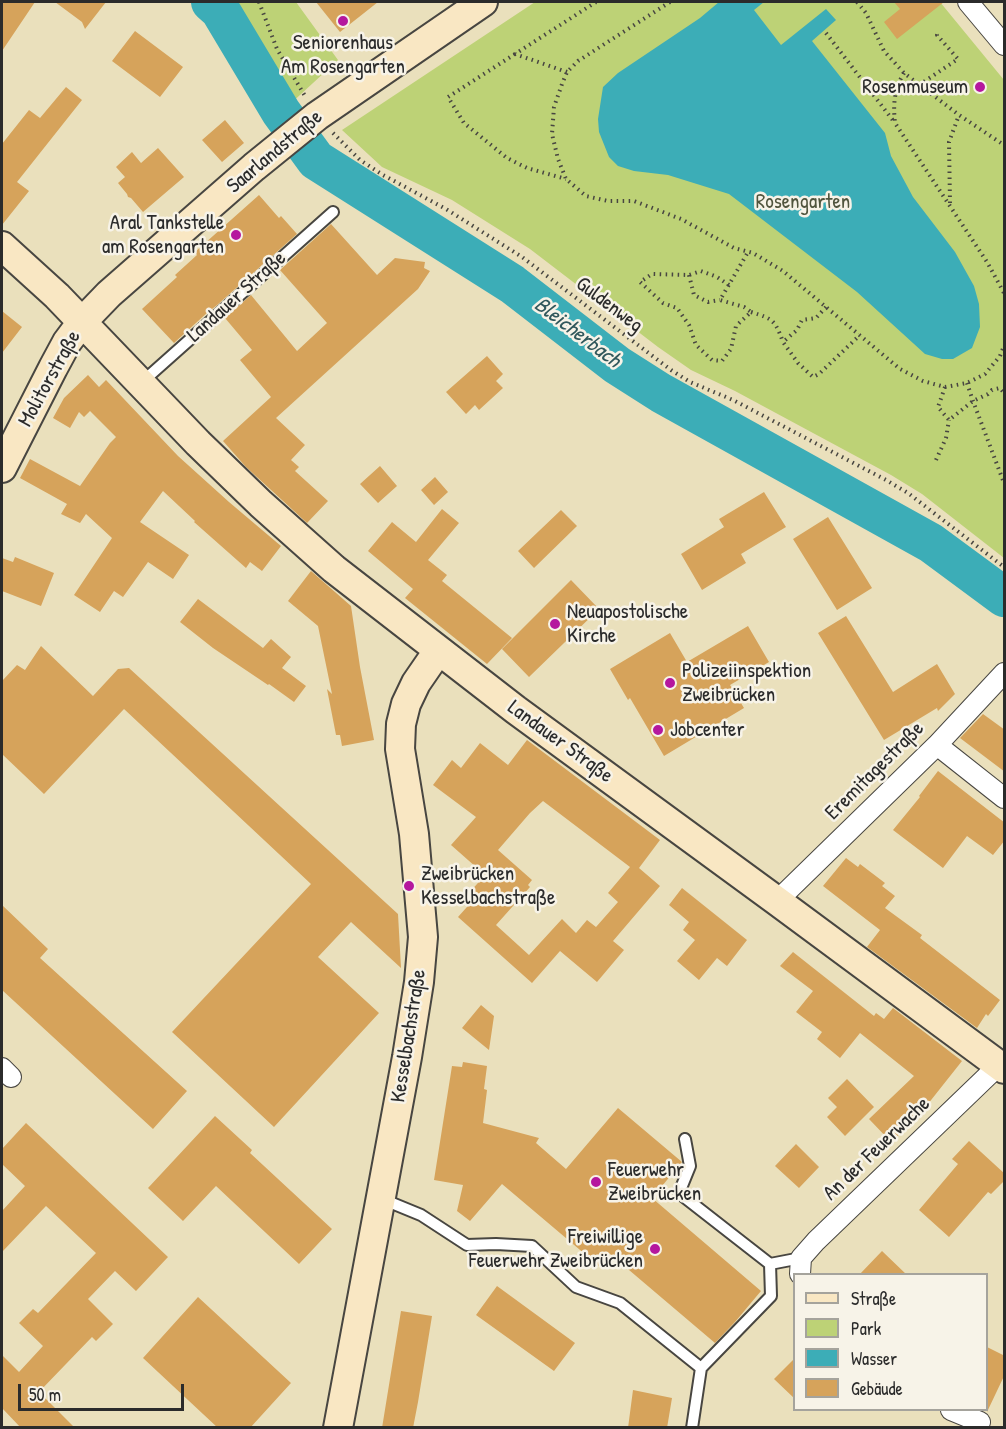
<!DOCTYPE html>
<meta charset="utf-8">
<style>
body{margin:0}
#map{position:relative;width:1006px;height:1429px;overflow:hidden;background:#eae0bc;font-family:"Patrick Hand",sans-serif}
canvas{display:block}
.frame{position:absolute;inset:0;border:3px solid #2b2b2b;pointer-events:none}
.legend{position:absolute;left:793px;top:1273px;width:195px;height:138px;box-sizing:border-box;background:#f7f3e8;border:2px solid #a5a39c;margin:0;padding:8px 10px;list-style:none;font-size:18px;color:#2b2b2b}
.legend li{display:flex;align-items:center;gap:12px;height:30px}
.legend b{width:30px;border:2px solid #a5a39c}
.scale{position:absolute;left:18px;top:1384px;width:166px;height:27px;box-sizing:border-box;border:3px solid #2b2b2b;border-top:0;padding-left:8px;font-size:18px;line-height:21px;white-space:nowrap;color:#2b2b2b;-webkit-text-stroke:4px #f7f3e8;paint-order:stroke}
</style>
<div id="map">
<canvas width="1006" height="1429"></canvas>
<div class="frame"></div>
<ul class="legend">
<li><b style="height:8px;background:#f9e7c3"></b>Straße</li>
<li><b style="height:16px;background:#bdd276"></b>Park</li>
<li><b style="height:16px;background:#3cadb7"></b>Wasser</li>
<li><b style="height:16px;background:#d6a35b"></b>Gebäude</li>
</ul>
<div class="scale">50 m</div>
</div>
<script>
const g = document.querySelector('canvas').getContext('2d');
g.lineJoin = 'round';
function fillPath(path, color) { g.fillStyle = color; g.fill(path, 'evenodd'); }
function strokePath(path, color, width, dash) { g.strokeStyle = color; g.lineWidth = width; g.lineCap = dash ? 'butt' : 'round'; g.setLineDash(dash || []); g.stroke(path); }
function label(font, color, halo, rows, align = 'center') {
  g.font = font + ' "Patrick Hand",sans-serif'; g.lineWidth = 5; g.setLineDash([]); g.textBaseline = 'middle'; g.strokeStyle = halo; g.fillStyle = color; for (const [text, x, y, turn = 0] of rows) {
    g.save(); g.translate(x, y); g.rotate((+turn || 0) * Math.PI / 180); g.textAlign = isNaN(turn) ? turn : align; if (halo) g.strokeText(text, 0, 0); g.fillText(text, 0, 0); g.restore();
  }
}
const green = new Path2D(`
 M199 2H296L338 60 275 118 229 38Z
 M535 2H940L1004 80V558L922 494 891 475 735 391 691 370 658 347 530 249 452 200 382 167 342 130Z`);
const water = new Path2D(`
 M719 2H764L754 10 781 45 826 9 836 20 812 41 885 133 891 156 913 197 955 252 974 286 979 304 980 327 972 348 953 359H942L925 354 857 292 729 194 668 175 634 171 618 166 609 157 599 132 598 119 603 87 618 73 700 18Z`);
const river = new Path2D(`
 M211 2 220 10 281 112 316 160 512 284 617 365 661 393 931 543 1004 597`);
const building = new Path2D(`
 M2 2H35L2 51Z
 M55 2H106L85 29 82 22Z
 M316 2H378L340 32Z
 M894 2H944L897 39 884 22 900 9Z
 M135 31 183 67 160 97 112 61Z
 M66 87 82 100 17 182 29 191 2 225V144L29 110 40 118Z
 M225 120 244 143 222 162 202 140Z
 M158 148 184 177 143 212 131 198 128 197 127 194 118 183 125 177 116 167 132 152 141 163Z
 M259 195 279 218 281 216 297 234 216 306 208 312 174 343 142 309 177 277 175 275 197 255 195 252Z
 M331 224 377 275 395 258 425 262 424 268 430 271 418 289 276 418 305 445 291 460 299 467 295 471 328 501 307 523 246 467 223 441 271 397 240 360 252 350 225 318 251 295 297 351 327 323 280 270Z
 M2 311 22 327 2 353Z
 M487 356 503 374 496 381 503 388 479 410 475 405 466 414 446 392Z
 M88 375 99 387 106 380 178 456 229 502 281 546 262 571 250 562 246 568 194 522 195 521 163 491 140 522 189 555 173 579 148 562 123 597 114 591 100 612 74 595 112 538 86 514 80 523 61 514 67 504 20 478 30 459 80 486 110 443 116 437 90 411 84 417 79 412 70 428 53 418 64 398Z
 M380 466 397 486 378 503 360 484Z
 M435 477 448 492 434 505 421 490Z
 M764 492 786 527 741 554 746 563 702 590 681 554 724 527 719 519Z
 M442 509 459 523 428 560 447 575 442 581 512 638 487 664 405 598 413 589 368 551 392 522 416 542Z
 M561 510 577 526 534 568 518 551Z
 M828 517 872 588 837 610 793 539Z
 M15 557 54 573 41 606 2 591V558L13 562Z
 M311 571 351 606 360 667 374 740 342 746 340 735H336L327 689 332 694 318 626 288 601Z
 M571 580 599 609 529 677 502 649Z
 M198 599 263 648 271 639 291 657 282 668 306 686 294 702 269 684 268 685 213 648 180 622Z
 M846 616 893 692 937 664 955 694 938 711 937 708 884 740 818 633Z
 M748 626 769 662 730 685 744 708 664 756 630 698 628 700 610 669 670 633 687 662Z
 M41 646 93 696 118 669 129 668 398 914 401 968 351 922 318 957 379 1013 274 1127 172 1032 311 884 124 709 44 794 2 754V681L17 665 25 670Z
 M983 714 1005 730V772L960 738Z
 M527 740 660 840 639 868 660 886 613 941 624 950 597 982 560 951 532 983 458 917 475 898 469 893 485 875 451 845 476 817 433 785 452 760 461 768 480 743 508 765ZM543 801 630 867 608 893 618 902 596 927 587 920 576 933 562 919 529 955 496 925 530 887 528 885 532 880 498 850 530 813Z
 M938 771 1005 823V840L993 855 967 836 943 868 893 830 920 797 919 796Z
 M846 858 858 867 860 864 885 883 882 886 895 896 885 908 922 935 920 938 1000 1000 988 1016 986 1014 977 1028 867 947 880 930 823 886Z
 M682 888 747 940 727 966 717 958 699 980 677 961 695 940 683 930 689 922 669 905Z
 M2 905 48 949 40 958 187 1091 153 1129 2 990Z
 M793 952 874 1016 876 1013 884 1019 893 1008 962 1061 920 1114H921L891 1142 869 1119 914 1076 860 1033 840 1058 817 1039 822 1032 796 1012 813 991 780 966Z
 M481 1005 494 1016 489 1050 462 1028Z
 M463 1062 487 1066 484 1089 487 1090 483 1123 539 1138 536 1143 566 1169 618 1108 682 1162 652 1198 761 1291 735 1322 715 1343 609 1253 599 1266 502 1184 470 1221 457 1211 463 1185 434 1180 452 1066 462 1067Z
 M847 1079 874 1107 845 1136 827 1117 837 1107 828 1098Z
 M215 1116 252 1150 250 1153 332 1229 299 1264 216 1186 183 1221 148 1188Z
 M26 1123 168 1257 136 1291 115 1271 88 1299 113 1324 96 1341 92 1337 39 1392 75 1428H21L2 1408V1355L19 1372 43 1346 19 1323 33 1309 38 1313 96 1253 46 1206 2 1252V1211L25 1186 2 1164V1149Z
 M969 1141 1005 1174V1180L991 1194 988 1192 949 1237 919 1210 958 1164 952 1159Z
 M796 1144 819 1167 799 1188 775 1166Z
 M882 1251 907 1275H859Z
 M497 1286 575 1343 554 1371 476 1315Z
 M198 1297 291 1383 250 1428H218L143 1358Z
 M401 1311 432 1316 418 1402 413 1428H382Z
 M987 1347 1005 1356V1374L987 1412Z
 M795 1358V1399L774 1379Z
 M633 1390 672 1398 667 1428H628Z`);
const path = new Path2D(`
 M259 2 277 49 305 96
 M670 2 578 61 567 72 562 84 554 107 552 134 558 159 566 179 586 196 608 201H634L681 219 734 248 753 253 783 271 900 369 923 381 945 387 967 383 985 374 1000 356 1004 346
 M857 2 866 13 884 51 904 73 959 115 1004 145
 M826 33 895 123
 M515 54 448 97 464 123 507 158 527 168 566 179
 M567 72 515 54 596 2
 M904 73C894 89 893 105 895 123L987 262 1004 293
 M919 85 958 59 937 35 938 32
 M333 133 360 160 383 175 446 209 522 257 671 370 690 382 733 400 886 480 908 493 1004 567
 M950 203 949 142 959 115
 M689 275 694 295 708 302 720 300
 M729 285 717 277 701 271 689 275 652 274 640 282 663 303 677 308 689 325 696 345 712 360 722 361 731 349 736 326 751 312 744 307 720 300 748 252
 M826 307 816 318 802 320 797 330 783 342 798 363 813 377 819 374 860 335
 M751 312C773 319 775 320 783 342
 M967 383 973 401 1004 483
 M945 387 938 407 949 420 973 401 988 394 992 390 1000 388 1004 393
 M936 460 946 438 949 420`);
const lane = new Path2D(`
 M141 383 333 212
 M382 1199 421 1215 467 1245 496 1244 532 1246 576 1287 620 1303 701 1368 771 1296 770 1264 679 1193 690 1166 685 1139
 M770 1264 801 1258
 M692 1428 701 1368`);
const street = new Path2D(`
 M968 2 1004 45
 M937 745 1004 798
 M777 901 937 745 1004 673
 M2 1068 11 1077
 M800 1274 801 1258 816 1241 999 1065
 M951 1410 980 1422`);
const secondary = new Path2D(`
 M2 246 57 296 198 443 261 504 334 569 516 710 777 901 1004 1069
 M2 468 53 368 67 342 82 322 109 294 254 167 317 116 483 2
 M338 1428 407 1057 419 982 423 937 414 834 400 749 401 724 406 704 416 683 438 651`);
const markers = [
 [343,21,6,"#b5179e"],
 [980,87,6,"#b5179e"],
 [236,235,6,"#b5179e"],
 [555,624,6,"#b5179e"],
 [670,683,6,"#b5179e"],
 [658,730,6,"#b5179e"],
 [409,886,6,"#b5179e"],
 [596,1182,6,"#b5179e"],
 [655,1249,6,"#b5179e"]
];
const poiNames = [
 ["Seniorenhaus",343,43,"center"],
 ["Am Rosengarten",343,67,"center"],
 ["Rosenmuseum",968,87,"right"],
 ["Aral Tankstelle",224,223,"right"],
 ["am Rosengarten",224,247,"right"],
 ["Neuapostolische",567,612],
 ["Kirche",567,636],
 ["Polizeiinspektion",682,671],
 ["Zweibrücken",682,695],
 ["Jobcenter",670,730],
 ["Zweibrücken",421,874],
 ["Kesselbachstraße",421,898],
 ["Feuerwehr",608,1170],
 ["Zweibrücken",608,1194],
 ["Freiwillige",643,1237,"right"],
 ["Feuerwehr Zweibrücken",643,1261,"right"]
];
const streetNames = [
 ["Saarlandstraße",275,152,-40],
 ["Landauer Straße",237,297,-42],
 ["Guldenweg",609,305,37],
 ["Molitorstraße",50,379,-61],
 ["Landauer Straße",560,742,36],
 ["Eremitagestraße",875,771,-45],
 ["Kesselbachstraße",409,1036,-81],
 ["An der Feuerwache",877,1149,-44]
];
const parkNames = [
 ["Rosengarten",803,202]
];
const waterNames = [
 ["Bleicherbach",577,333,37]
];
fillPath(green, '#bdd276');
fillPath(water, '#3cadb7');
strokePath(river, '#3cadb7', 40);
fillPath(building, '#d6a35b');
strokePath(lane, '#484641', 14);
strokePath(street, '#484641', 22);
strokePath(secondary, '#484641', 32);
strokePath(path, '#484641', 4, [1.5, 4.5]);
strokePath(lane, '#fff', 10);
strokePath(street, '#fff', 20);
strokePath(secondary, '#f9e7c3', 28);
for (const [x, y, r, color] of markers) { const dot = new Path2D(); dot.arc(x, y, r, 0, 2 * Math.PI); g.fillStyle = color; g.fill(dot); strokePath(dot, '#f7f3e8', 2); }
label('21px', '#2b2b2b', '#f7f3e8', poiNames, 'left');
label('21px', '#2b2b2b', '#f7f3e8', streetNames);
label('21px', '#50553e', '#f7f3e8', parkNames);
label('italic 22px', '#31585c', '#f7f3e8', waterNames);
</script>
